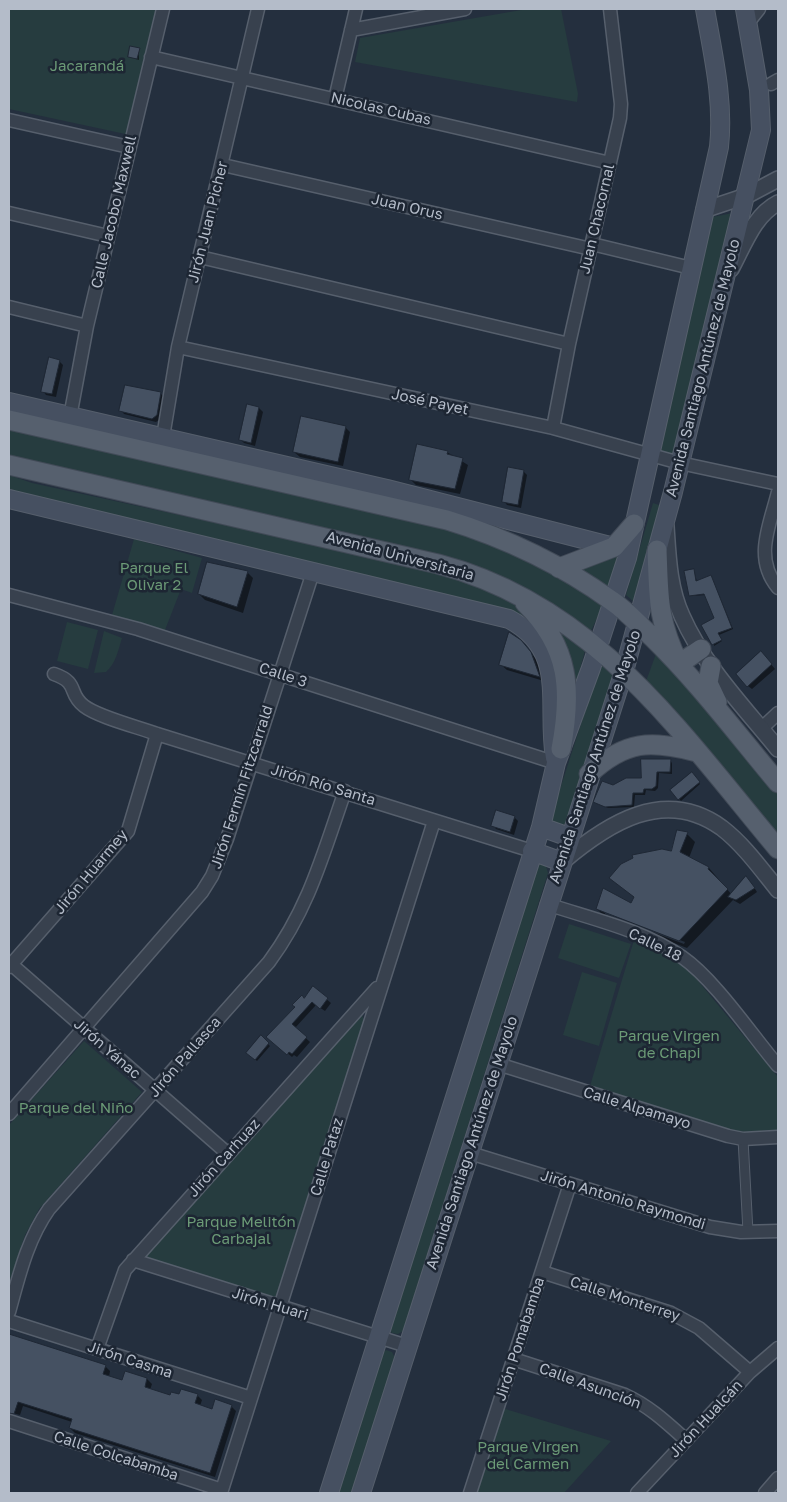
<!DOCTYPE html>
<meta charset="utf-8">
<style>
body{margin:0}
#map{position:relative;width:787px;height:1502px;overflow:hidden;background:#242f3e;font-family:"Golos Text",sans-serif}
canvas{display:block}
.frame{position:absolute;inset:0;border:10px solid #b4bcc9;pointer-events:none}
</style>
<div id="map">
<canvas width="787" height="1502"></canvas>
<div class="frame"></div>
</div>
<script>
const g = document.querySelector('canvas').getContext('2d');
g.lineJoin = 'round';
function fillPath(path, color) { g.fillStyle = color; g.fill(path, 'evenodd'); }
function strokePath(path, color, width, dash) { g.strokeStyle = color; g.lineWidth = width; g.lineCap = dash ? 'butt' : 'round'; g.setLineDash(dash || []); g.stroke(path); }
function label(font, color, halo, rows, align = 'center') {
  g.font = font + ' "Golos Text",sans-serif'; g.lineWidth = 5; g.setLineDash([]); g.textBaseline = 'middle'; g.strokeStyle = halo; g.fillStyle = color; for (const [text, x, y, turn = 0] of rows) {
    g.save(); g.translate(x, y); g.rotate((+turn || 0) * Math.PI / 180); g.textAlign = isNaN(turn) ? turn : align; if (halo) g.strokeText(text, 0, 0); g.fillText(text, 0, 0); g.restore();
  }
}
const green = new Path2D(`
 M9 9H159L130 135 9 109Z
 M527 9H561L578 94 577 102 355 62 360 38Z
 M733 213 676 456 659 451 712 217Z
 M9 427 491 540 604 603 591 631 528 591 9 459Z
 M9 475 32 483 432 570 497 593 518 603 539 628 491 608 9 490Z
 M653 503 662 506 634 602 626 595Z
 M134 539 202 558 192 593 181 589 165 630 112 615Z
 M616 553 621 555 612 592 578 569Z
 M547 618 586 647 571 701Z
 M67 622 98 630 88 669 57 661Z
 M104 631 122 638C118 651 116 663 106 672L94 673Z
 M657 651 778 792V839L645 684Z
 M602 659 615 671 566 823 562 826 550 820Z
 M541 864 546 866 548 873 403 1331 398 1334 392 1333 389 1328 535 867Z
 M569 924 631 944 619 978 558 958Z
 M634 940C657 950 676 959 694 976L778 1077V1130L744 1132 731 1130 590 1086Z
 M582 972 617 983 599 1046 563 1035Z
 M362 1014 364 1021 280 1295 270 1300 149 1260 145 1254 357 1015Z
 M84 1041 142 1092 39 1209 25 1235 9 1283V1125Z
 M386 1350 392 1352 395 1358 352 1493H337L381 1354Z
 M502 1408 611 1441 564 1493H475Z`);
const shadow = new Path2D(`
 M139 49V60L129 57Z
 M59 361 63 365 56 397 46 395 43 391Z
 M160 393 164 397 160 419 156 422 124 414 121 410Z
 M259 408 263 412 255 446 244 443 240 439Z
 M345 427 350 432 343 466 300 457 294 452Z
 M447 452 468 465 460 494 416 485 410 479Z
 M523 471 527 475 521 508 507 505 504 501Z
 M694 570 697 582 712 578 733 629 719 635 722 641 714 646 715 618 706 595 690 596 685 572Z
 M247 572 253 578 243 613 205 600 199 594Z
 M527 648 537 660 544 681 507 670 500 664Z
 M765 657 775 669 752 689 748 686Z
 M670 760 672 763V774L659 773 658 788 655 791 646 790 645 795H635L634 807 608 808 595 802 613 786 642 779Z
 M692 774 700 784 681 801 672 790Z
 M514 817 518 821 514 835 496 829 493 825Z
 M677 832 687 834 695 842 689 858 709 868 732 895 750 881 757 892 740 904 733 900 687 948 605 917 597 909 631 904 635 898 611 878 672 853ZM605 912 685 942 684 944 605 914Z
 M313 988 331 1003 325 1011 316 1005 295 1028 310 1042 297 1057 294 1055 292 1057 272 1040Z
 M261 1037 270 1046 257 1061 248 1053Z
 M9 1335 105 1366 110 1371 109 1377 123 1382 126 1372 147 1379 152 1384 150 1390 170 1397 197 1395 202 1400 200 1406 213 1410 231 1406 236 1411 215 1477 75 1433 70 1428 72 1422 23 1406 20 1415 9 1412Z`);
const building = new Path2D(`
 M130 46 140 48 137 59 128 57Z
 M49 357 60 360 52 394 41 392Z
 M125 385 161 392 157 415 152 419 119 411Z
 M247 404 259 407 251 443 239 440Z
 M301 416 346 426 338 462 293 452Z
 M417 444 448 451 447 454 463 458 455 489 409 480Z
 M508 467 524 470 518 505 502 502Z
 M207 562 248 571 237 607 198 594Z
 M694 569 696 581 711 575 732 628 718 633 722 640 712 645 701 625 714 618 704 594 689 596 684 571Z
 M509 632 521 640 531 652 540 677 499 665Z
 M761 651 772 664 747 687 736 674Z
 M641 759H671L670 772H657L656 786 652 789H644L643 793H633L632 805 605 807 593 802 602 781 613 785 626 778H641Z
 M692 772 700 782 678 800 670 790Z
 M496 810 515 816 510 832 491 826Z
 M677 830 688 832 680 852 709 867 708 869 728 889 679 941 596 909 603 888 631 903 634 897 609 878 621 864 633 858 632 855 662 849 671 851Z
 M746 876 755 888 736 900 728 897Z
 M313 986 328 998 320 1009 312 1002 292 1024 307 1037 292 1054 289 1052 287 1055 266 1037 295 1007 292 1005 302 995 304 998Z
 M261 1035 269 1043 255 1060 246 1053Z
 M9 1334 106 1365 103 1374 122 1380 125 1371 147 1378 145 1387 170 1395 171 1392 179 1394 181 1389 198 1394 195 1403 212 1409 215 1399 232 1405 210 1473 69 1428 72 1419 18 1402 14 1414 9 1413Z`);
const pedestrian = new Path2D(`
 M743 1139 748 1232`);
const minor = new Path2D(`
 M747 24 759 9
 M351 30 465 9
 M151 57 610 163
 M771 84 778 80
 M335 99 356 9
 M9 120 129 147
 M223 165 591 249
 M9 213 108 236
 M592 244 691 268
 M200 257 569 344
 M9 307 87 326
 M178 347 553 428 680 463 778 484
 M70 417 87 326 163 9
 M553 428 569 344 620 118 621 104 610 9
 M163 437 178 347 258 9
 M778 492C770 525 753 558 778 588
 M9 595 138 629 556 763
 M54 674C80 683 67 693 84 706 98 717 138 727 157 734L532 851
 M762 728 778 713
 M547 904C592 919 643 930 682 957 715 980 751 1034 778 1066
 M11 964 227 1153
 M9 967 128 831 157 734
 M498 1064 728 1136 743 1139 778 1137
 M9 1114 202 892 212 876 227 839 313 572
 M470 1153 710 1227 741 1232 778 1231
 M133 1260 407 1346
 M542 1272 671 1313 699 1328 750 1372
 M9 1312C19 1276 27 1240 49 1209L269 962C309 908 323 854 345 791
 M9 1321 251 1398
 M97 1349 125 1270 377 988
 M513 1359 625 1395C649 1406 666 1422 686 1440
 M9 1421 222 1490
 M221 1493 434 821
 M470 1493 570 1184
 M637 1493 750 1372 778 1348
 M765 1493 778 1478`);
const tertiary = new Path2D(`
 M704 210 746 196 778 179
 M731 269C744 245 754 215 778 203
 M666 526C668 556 669 588 682 616 704 666 744 707 778 749
 M562 862C607 824 664 786 722 828 744 845 761 869 778 890`);
const secondary = new Path2D(`
 M9 402 387 489 614 547
 M9 499 509 619C569 651 546 704 555 758
 M541 827 569 837
 M532 851 562 862
 M329 1493 541 827 556 763 591 668 627 558 719 147C724 100 713 55 705 9
 M361 1493 624 671 673 492 761 130 759 90 745 9`);
const primary = new Path2D(`
 M9 420 447 520C506 538 562 565 612 601 627 611 639 625 652 637 698 682 737 734 778 783
 M9 465 438 564C595 605 680 732 778 849
 M657 550C659 598 657 619 679 664L701 649
 M559 568 614 547 634 524
 M525 603C570 647 572 691 561 749
 M711 666 708 683 717 702
 M589 774C626 740 650 740 697 752`);
const parkNames = [
 ["Jacarandá",87,66],
 ["Parque El",154,568],
 ["Olivar 2",154,585],
 ["Parque Virgen",669,1036],
 ["de Chapi",669,1053],
 ["Parque del Niño",76,1108],
 ["Parque Melitón",241,1222],
 ["Carbajal",241,1239],
 ["Parque Virgen",528,1447],
 ["del Carmen",528,1464]
];
const streetNames = [
 ["Nicolas Cubas",381,109,13],
 ["Juan Orus",407,207,13],
 ["Calle Jacobo Maxwell",114,212,-77],
 ["Juan Chacornal",597,219,-77],
 ["Jirón Juan Picher",208,222,-76],
 ["Avenida Santiago Antúnez de Mayolo",703,368,-76],
 ["José Payet",430,402,12],
 ["Avenida Universitaria",400,556,15],
 ["Calle 3",283,675,18],
 ["Avenida Santiago Antúnez de Mayolo",595,757,-72],
 ["Jirón Río Santa",323,785,17],
 ["Jirón Fermín Fitzcarrald",242,787,-72],
 ["Jirón Huarmey",91,872,-50],
 ["Calle 18",655,945,26],
 ["Jirón Yánac",107,1049,41],
 ["Jirón Pallasca",185,1057,-49],
 ["Calle Alpamayo",637,1108,17],
 ["Avenida Santiago Antúnez de Mayolo",472,1143,-72],
 ["Calle Pataz",327,1157,-73],
 ["Jirón Carhuaz",224,1158,-48],
 ["Jirón Antonio Raymondi",623,1200,17],
 ["Calle Monterrey",625,1299,18],
 ["Jirón Huari",270,1304,17],
 ["Jirón Pomabamba",520,1339,-72],
 ["Jirón Casma",130,1360,18],
 ["Calle Asunción",590,1386,20],
 ["Jirón Hualcán",706,1419,-47],
 ["Calle Colcabamba",116,1456,18]
];
fillPath(green, '#263c3f');
fillPath(shadow, '#0007');
fillPath(building, '#455162');
strokePath(building, '#1f2835', 1);
strokePath(pedestrian, '#565f6c', 11);
strokePath(minor, '#565f6c', 15);
strokePath(tertiary, '#565f6c', 18);
strokePath(secondary, '#565f6c', 20);
strokePath(primary, '#414a57', 21);
strokePath(pedestrian, '#38414e', 9);
strokePath(minor, '#38414e', 12);
strokePath(tertiary, '#38414e', 15);
strokePath(secondary, '#465061', 18);
strokePath(primary, '#56606e', 19);
label('15px', '#6b9a76', '#1d2633', parkNames);
label('15px', '#b4bcc9', '#1d2633', streetNames);
</script>
